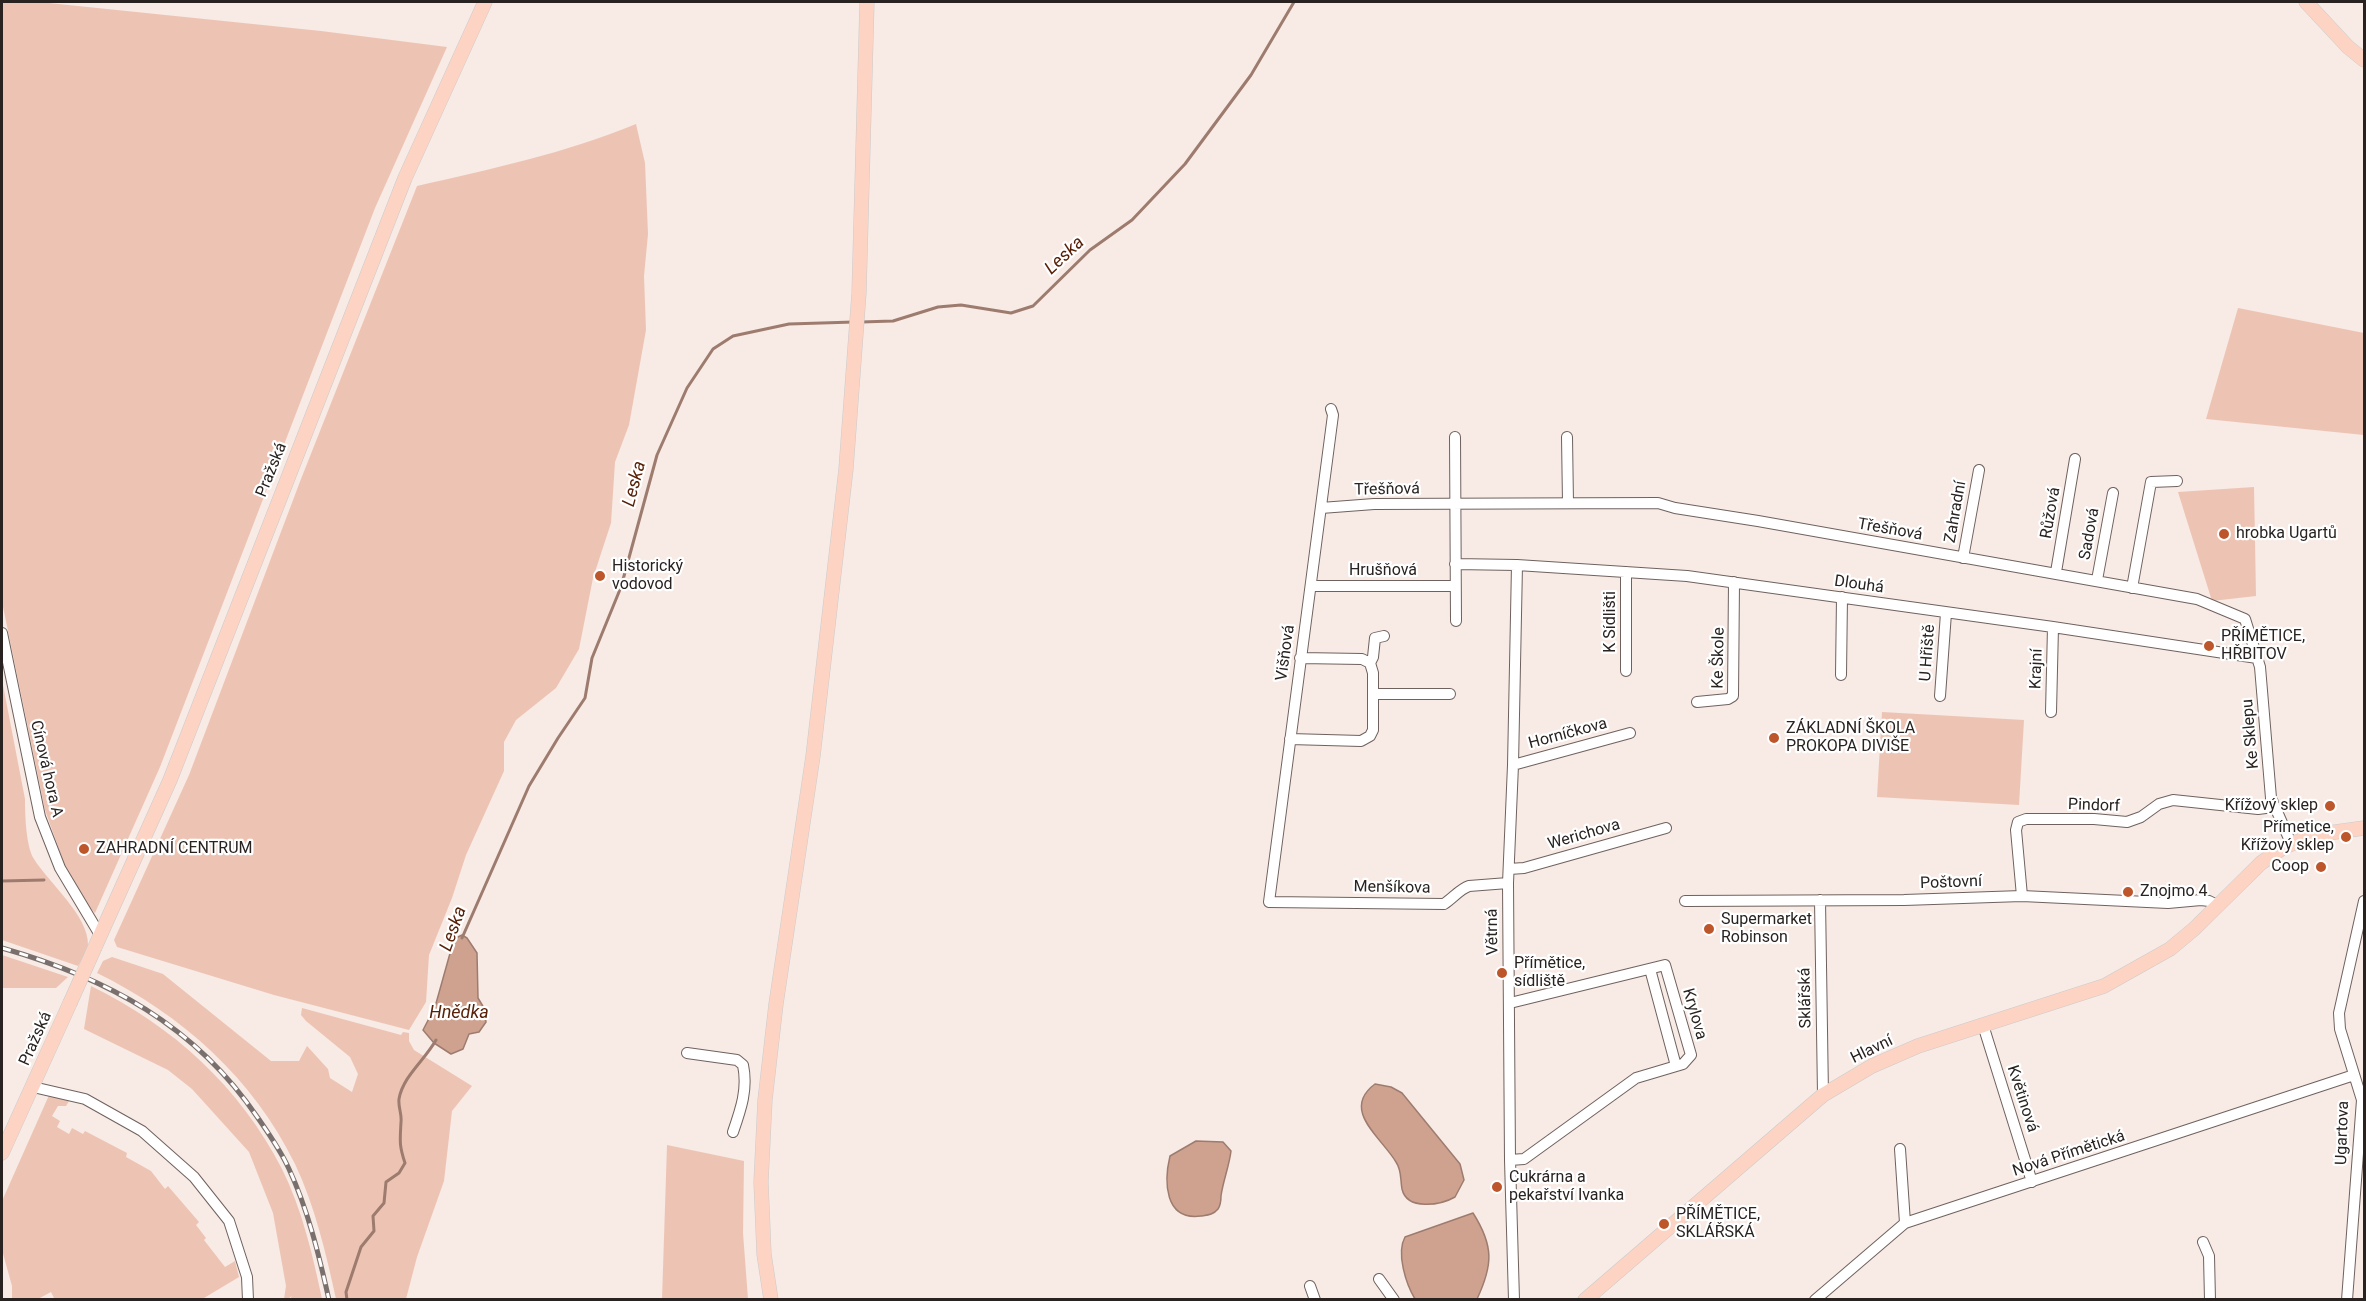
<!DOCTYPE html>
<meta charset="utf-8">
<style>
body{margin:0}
#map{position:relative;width:2366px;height:1301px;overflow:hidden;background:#f8eae4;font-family:Roboto,sans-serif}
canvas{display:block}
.frame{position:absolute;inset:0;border:3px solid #282321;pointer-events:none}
</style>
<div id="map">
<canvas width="2366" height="1301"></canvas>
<div class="frame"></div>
</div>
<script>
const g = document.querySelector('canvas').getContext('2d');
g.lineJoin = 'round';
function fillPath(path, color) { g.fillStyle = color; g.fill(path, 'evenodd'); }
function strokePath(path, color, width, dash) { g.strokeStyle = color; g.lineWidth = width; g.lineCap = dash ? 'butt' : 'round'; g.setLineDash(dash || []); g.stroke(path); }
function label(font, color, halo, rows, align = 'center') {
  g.font = font + ' Roboto,sans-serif'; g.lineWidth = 4.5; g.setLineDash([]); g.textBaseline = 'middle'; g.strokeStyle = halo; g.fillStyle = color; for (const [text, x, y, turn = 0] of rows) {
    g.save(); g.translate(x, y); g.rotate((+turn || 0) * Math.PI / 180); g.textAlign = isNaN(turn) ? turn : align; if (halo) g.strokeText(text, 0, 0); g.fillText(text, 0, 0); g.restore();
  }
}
const green = new Path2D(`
 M2 2H39L321 31 447 47 375 208 160 767 95 913 90 908 66 869 45 810 2 602Z
 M636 124 645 163 648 234 644 276 646 330 629 425 615 462 611 523 593 578 579 649 556 688 516 720 504 742V771L466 855 452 898 429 955 426 1002 409 1030 274 995 117 947 114 940 189 775 301 479 417 186C491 169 566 153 636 124Z
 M2238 308 2364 333V435L2206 419Z
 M2254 487 2256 596 2212 601 2178 492Z
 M2 680 25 799C25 814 26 847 34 859 48 882 89 916 88 945 87 953 82 959 78 966L2 940Z
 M1882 712 2024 720 2019 805 1877 797Z
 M2 955 68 977 56 988H2Z
 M112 957 163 974 271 1061H299L307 1046 328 1069 330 1078 352 1092 358 1074 350 1057 306 1021 301 1015 302 1008 401 1035 403 1032 409 1033V1041L414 1050 472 1086 452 1111 444 1181 417 1257 406 1299H336C326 1254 315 1206 295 1164 253 1078 182 1015 97 973L103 961Z
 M91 986C173 1026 240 1087 282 1169 302 1209 313 1256 322 1299H290L292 1296 288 1299H284L286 1286 273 1213 249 1152 192 1089 168 1070 84 1029Z
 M50 1093 71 1098 66 1106H58L52 1116 60 1121 57 1127 69 1134 72 1128 83 1134 85 1131 127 1153 126 1157 151 1171 165 1189 168 1186 199 1222 196 1225 206 1238 204 1240 225 1267 235 1261 239 1277 204 1298 205 1299 55 1300 51 1292 38 1299H9H12V1286L2 1250V1201Z
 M667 1145 744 1161 743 1233 748 1299H662Z`);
const water = new Path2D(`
 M462 935 467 938 477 953 478 998 484 1008 486 1022 479 1032 469 1034 463 1049 451 1054 434 1043 423 1030 435 1007 454 939Z
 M1375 1084 1391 1087 1402 1093 1460 1164 1464 1180 1455 1197C1441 1205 1407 1211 1402 1189 1400 1178 1402 1171 1396 1162 1382 1138 1340 1110 1375 1084Z
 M1196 1141 1223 1142 1231 1151C1229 1167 1223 1181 1221 1196 1221 1201 1220 1206 1218 1209 1213 1215 1208 1215 1201 1216 1164 1221 1164 1181 1170 1156Z
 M1473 1213C1494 1246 1493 1265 1477 1299H1415C1406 1284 1396 1253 1405 1237Z`);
const stream = new Path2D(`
 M861 322 893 321 938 307 961 305 1011 313 1033 306 1090 250 1132 220 1185 164 1251 75 1294 2
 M2 881 44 880
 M462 938 529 786 558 738 585 698 592 658 621 587 657 455 687 388 713 349 733 336 789 324 854 322
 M347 1300 346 1292 361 1247 374 1231 373 1216 384 1203 386 1182 399 1173 405 1163C399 1145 400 1141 401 1122 402 1114 398 1107 399 1099 403 1076 425 1060 436 1040`);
const minor = new Path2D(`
 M1331 409 1333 415 1269 902 1444 904C1453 898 1460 889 1469 886L1508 883
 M1455 437 1456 621
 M1567 437 1568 503
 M1321 508 1374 504 1658 503 1675 508 1758 521 2197 599 2245 619 2260 667 2271 798 2291 843
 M1963 558 1979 470
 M1455 564 1517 565 1687 576 2053 627 2257 658
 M2056 572 2075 459
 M2097 580 2113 493
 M1311 586H1455
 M2132 588 2151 482 2177 481
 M2 633 40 817 60 868 100 935
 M1370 663 1373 657 1375 638 1384 636
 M1626 671V572
 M1841 675 1842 597
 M1374 694H1450
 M1940 696 1946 613
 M1697 702 1728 699 1733 696 1734 582
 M2051 712 2053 627
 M1290 739 1361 741 1370 736 1373 730V673L1370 663 1362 659 1300 658
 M1513 765 1630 733
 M1509 869 1524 868 1666 828
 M2022 896 2016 830 2018 822 2026 819H2094L2127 822 2141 817 2159 804 2173 800 2258 809 2273 807
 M1820 900 1823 1095
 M1685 901 1904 900 2022 896 2168 903 2201 900 2209 901 2217 905
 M1650 969 1676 1066
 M1510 1003 1665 965 1691 1055 1683 1064 1636 1078 1524 1159 1510 1160
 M1983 1025 2032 1182
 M687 1053 737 1060 743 1065C748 1089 741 1109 733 1132
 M33 1087 85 1099 142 1131 194 1177 229 1221 247 1277 248 1300
 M1900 1149 1905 1223
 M2203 1242 2209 1256 2210 1300
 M1379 1279 1394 1300
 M1310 1286 1315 1300
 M1514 1300 1510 1160 1508 883 1513 765 1517 565
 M1815 1300 1905 1223 2354 1075
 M2347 1300 2362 1100 2340 1029 2339 1013 2364 901`);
const major = new Path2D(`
 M2306 2 2348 47 2364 60
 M95 947 170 780 405 178 485 2
 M2 1153 70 1003
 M771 1300 764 1254 761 1182 765 1100 776 1004 813 756 846 469 859 293 867 2
 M1585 1300 1823 1095 1872 1066 1918 1046 2104 986 2170 949 2194 929 2261 863 2284 847 2314 835 2364 828`);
const rail = new Path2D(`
 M2 948C107 978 195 1025 258 1118 269 1134 281 1151 289 1169 308 1210 319 1255 329 1300`);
const majorBridge = new Path2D(`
 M70 1003 95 947`);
const markers = [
 [2224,534,6,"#bd562b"],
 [600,576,6,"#bd562b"],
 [2209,646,6,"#bd562b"],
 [1774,738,6,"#bd562b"],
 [2330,806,6,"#bd562b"],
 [2346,837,6,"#bd562b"],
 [84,849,6,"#bd562b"],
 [2321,867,6,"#bd562b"],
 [2128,892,6,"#bd562b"],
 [1709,929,6,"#bd562b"],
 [1502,973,6,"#bd562b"],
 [1497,1187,6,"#bd562b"],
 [1664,1224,6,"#bd562b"]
];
const streetNames = [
 ["Pražská",272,470,-68],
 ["Třešňová",1387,490,-1],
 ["Zahradní",1956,512,-80],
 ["Růžová",2051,513,-80],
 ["Třešňová",1890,530,10],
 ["Sadová",2090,534,-80],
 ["Hrušňová",1383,571],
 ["Dlouhá",1859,585,8],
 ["K Sídlišti",1611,622,-90],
 ["Višňová",1286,653,-82],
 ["U Hřiště",1928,653,-86],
 ["Ke Škole",1719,658,-89],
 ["Krajní",2037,669,-88],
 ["Horníčkova",1568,734,-15],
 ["Ke Sklepu",2251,734,-95],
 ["Cínová hora A",46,769,77],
 ["Pindorf",2094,806,2],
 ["Werichova",1584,835,-16],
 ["Poštovní",1951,883,-2],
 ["Menšíkova",1392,888,1],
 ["Větrná",1493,932,-91],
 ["Sklářská",1806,998,-91],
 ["Krylova",1694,1014,74],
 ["Pražská",36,1039,-66],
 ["Hlavní",1872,1050,-26],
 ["Květinová",2022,1099,72],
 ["Ugartova",2343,1133,-88],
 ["Nová Přímětická",2069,1154,-18]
];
const poiNames = [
 ["hrobka Ugartů",2236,534],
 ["Historický",612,567],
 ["vodovod",612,585],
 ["PŘÍMĚTICE,",2221,637],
 ["HŘBITOV",2221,655],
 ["ZÁKLADNÍ ŠKOLA",1786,729],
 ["PROKOPA DIVIŠE",1786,747],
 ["Křížový sklep",2318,806,"right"],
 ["Přímetice,",2334,828,"right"],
 ["Křížový sklep",2334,846,"right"],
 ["ZAHRADNÍ CENTRUM",96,849],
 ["Coop",2309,867,"right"],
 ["Znojmo 4",2140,892],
 ["Supermarket",1721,920],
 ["Robinson",1721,938],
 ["Přímětice,",1514,964],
 ["sídliště",1514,982],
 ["Cukrárna a",1509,1178],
 ["pekařství Ivanka",1509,1196],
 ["PŘÍMĚTICE,",1676,1215],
 ["SKLÁŘSKÁ",1676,1233]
];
const waterNames = [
 ["Leska",1065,256,-43],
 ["Leska",635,484,-75],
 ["Leska",454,929,-70],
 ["Hnědka",459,1013]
];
fillPath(green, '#edc4b4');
fillPath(water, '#cfa290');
strokePath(water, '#9d7c6f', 1.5);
strokePath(stream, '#9d7c6f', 3);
strokePath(minor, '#6f625e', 12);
strokePath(major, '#cbcaca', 15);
strokePath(minor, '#fff', 10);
strokePath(major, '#fdd4c4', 14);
strokePath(rail, '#79706d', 5);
strokePath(rail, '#fff', 3, [9]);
strokePath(majorBridge, '#cbcaca', 15, []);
strokePath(majorBridge, '#fdd4c4', 14);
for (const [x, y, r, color] of markers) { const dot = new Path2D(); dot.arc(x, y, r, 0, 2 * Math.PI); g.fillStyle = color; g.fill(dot); strokePath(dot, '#fff', 2); }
label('16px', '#282321', '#fff', streetNames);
label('16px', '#282321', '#fff', poiNames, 'left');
label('italic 18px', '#592107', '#fff', waterNames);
</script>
